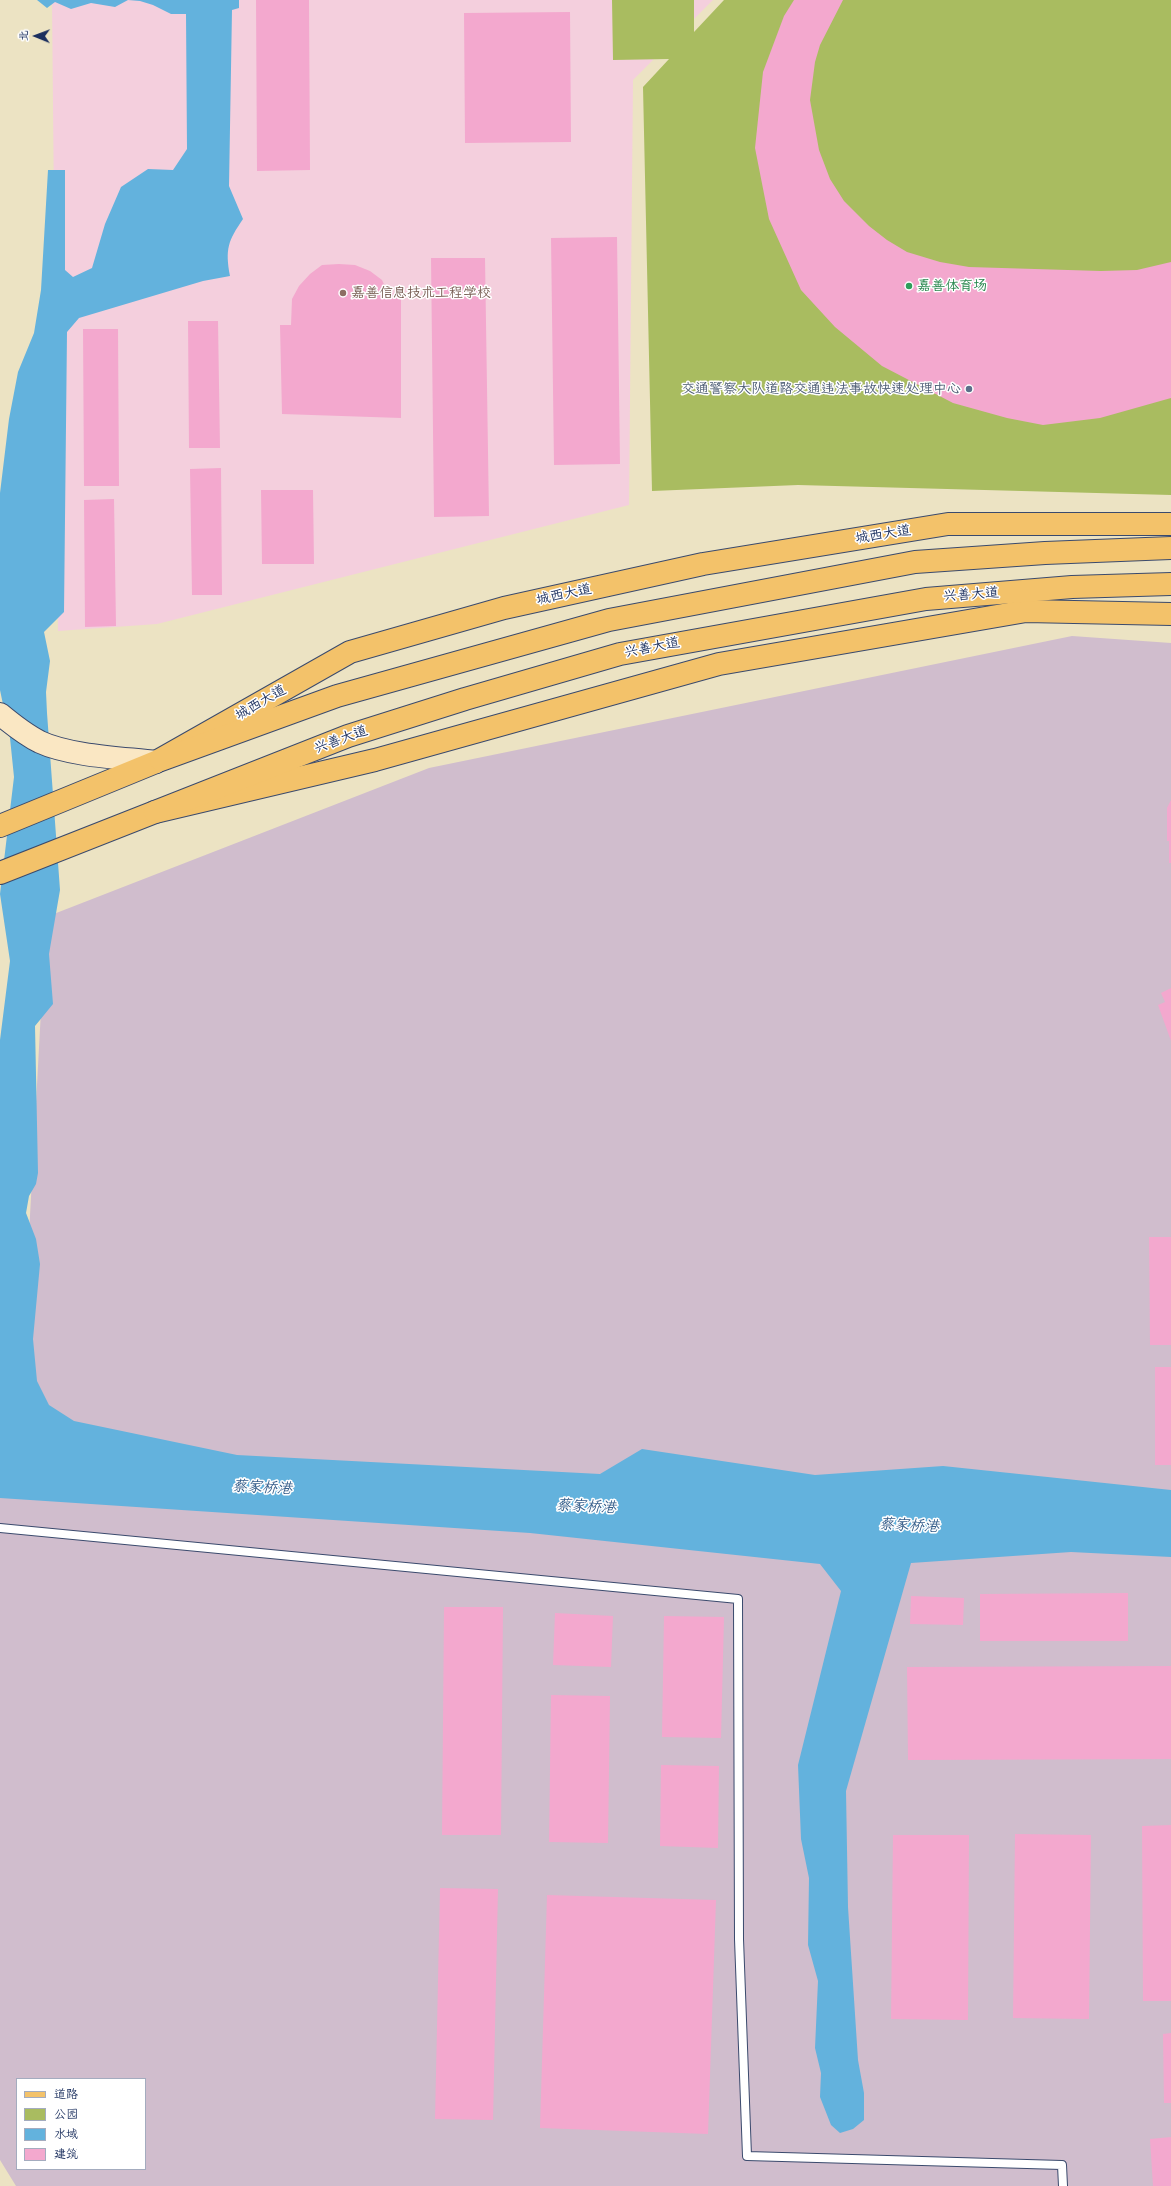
<!DOCTYPE html>
<meta charset="utf-8">
<style>
body{margin:0}
#map{position:relative;width:1171px;height:2186px;overflow:hidden;background:#ece3c3;font-family:"Balsamiq Sans","LXGW WenKai TC",sans-serif}
canvas{display:block}
.legend{position:absolute;left:16px;top:2078px;width:130px;height:92px;box-sizing:border-box;background:#fff;border:1px solid #a4acbf;margin:0;padding:5px 7px;list-style:none;font-size:12px;color:#1b2f5e}
.legend li{display:flex;align-items:center;gap:8px;height:20px}
.legend b{width:20px;border:1px solid #a4acbf}
.north{position:absolute;left:16px;top:16px;width:40px;height:40px;-webkit-text-stroke:3px #fff;paint-order:stroke;rotate:271deg;font-size:11px;font-weight:700;line-height:16px;text-align:center;color:#1b2f5e}
.north::after{content:'';display:block;margin:auto;width:14px;height:18px;background:#1b2f5e;clip-path:polygon(50% 0,100% 100%,50% 72%,0 100%)}
</style>
<div id="map">
<canvas width="1171" height="2186"></canvas>
<ul class="legend">
<li><b style="height:5px;background:#f3c26a"></b>道路</li>
<li><b style="height:11px;background:#a9bc60"></b>公园</li>
<li><b style="height:11px;background:#63b2dd"></b>水域</li>
<li><b style="height:11px;background:#f3a8ce"></b>建筑</li>
</ul>
<div class="north">北</div>
</div>
<script>
const g = document.querySelector('canvas').getContext('2d');
g.lineJoin = 'round';
function fillPath(path, color) { g.fillStyle = color; g.fill(path, 'evenodd'); }
function strokePath(path, color, width, dash) { g.strokeStyle = color; g.lineWidth = width; g.lineCap = dash ? 'butt' : 'round'; g.setLineDash(dash || []); g.stroke(path); }
function label(font, color, halo, rows, align = 'center') {
  g.font = font + ' "Balsamiq Sans","LXGW WenKai TC",sans-serif'; g.lineWidth = 3; g.setLineDash([]); g.textBaseline = 'middle'; g.strokeStyle = halo; g.fillStyle = color; for (const [text, x, y, turn = 0] of rows) {
    g.save(); g.translate(x, y); g.rotate((+turn || 0) * Math.PI / 180); g.textAlign = isNaN(turn) ? turn : align; if (halo) g.strokeText(text, 0, 0); g.fillText(text, 0, 0); g.restore();
  }
}
const built = new Path2D(`
 M52 0H713L633 80 629 505 157 624 58 631Z`);
const industrial = new Path2D(`
 M1072 636 1171 643V2186H16L0 2160V1495H15L46 917 429 768ZM17 2079H145V2169H17Z`);
const green = new Path2D(`
 M612 0H694V32L724 0H1171V495L798 485 652 491 643 87 669 59 613 60Z`);
const water = new Path2D(`
 M37 0H239V8L232 10 229 186 243 219C228 241 225 249 230 276L203 281 79 318 67 332 64 612 44 632 50 661 46 692 47 713 60 890 49 954 53 1004 35 1026 38 1173 36 1184 29 1196 26 1213 36 1239 40 1264 33 1339 37 1381 49 1405 74 1421 237 1455 600 1474 642 1449 815 1475 943 1466 1171 1490V1557L1071 1552 911 1563 846 1791 848 1907 858 2060 864 2093V2120L853 2129 840 2133 831 2125 820 2097 821 2073 815 2048 818 1981 808 1945 809 1878 801 1839 798 1765 841 1591 820 1564 530 1533 0 1498V1040L10 961 0 894 14 777 10 738 0 690V493L9 419 18 372 34 333 41 290 48 170H65V270L73 277 92 268 105 224 121 187 148 169 173 170 187 149 186 14H171L153 5 140 1 128 0 115 7 91 3 71 9 55 2 47 8Z`);
const building = new Path2D(`
 M256 0H309L310 170 257 171Z
 M794 0H843L820 45 815 62 810 100 819 150 830 179 844 201 869 226 887 240 907 252 940 262 969 267 1101 271 1137 270 1171 262V398L1100 418 1043 425 1007 418 953 403 882 366 835 327 801 290 769 219 755 148 763 72 784 16Z
 M570 12 571 142 465 143 464 13Z
 M617 237 620 464 554 465 551 238Z
 M431 258H485L489 516 434 517Z
 M339 264 355 265 370 271 382 280 389 295 401 290V418L282 414 280 325H291L292 299 299 286 310 274 322 265Z
 M188 321H218L220 448H189Z
 M83 329H118L119 486H84Z
 M221 468 222 595H192L190 469Z
 M261 490H313L314 564H262Z
 M114 499 116 626 85 627 84 500Z
 M1171 800V863H1169V841H1167V808Z
 M1171 988V1041L1158 1005 1165 1002 1161 993Z
 M1149 1237H1171V1345H1150Z
 M1155 1367H1171V1465H1155Z
 M1128 1593V1641H980V1594Z
 M911 1596 964 1598 963 1625 910 1624Z
 M444 1607H503L501 1835H442Z
 M555 1613 613 1616 611 1667 553 1665Z
 M664 1616 724 1617 721 1738 662 1737Z
 M1171 1666V1759L908 1760 907 1667Z
 M551 1695 610 1696 608 1843 549 1842Z
 M661 1765 719 1766 718 1848 660 1846Z
 M1171 1825V2001H1143L1142 1826Z
 M1015 1834 1091 1835 1089 2019 1013 2018Z
 M893 1835H969L968 2020 891 2019Z
 M440 1888 498 1889 493 2120 435 2119Z
 M547 1895 716 1900 708 2134 540 2128Z
 M1171 2033V2103H1164L1163 2034Z
 M1171 2137V2186H1153L1150 2139Z`);
const service = new Path2D(`
 M0 1528 738 1599 739 1939 747 2156 1062 2165 1063 2186`);
const secondary = new Path2D(`
 M0 714C12 724 26 735 40 742 70 756 123 758 156 762`);
const primary = new Path2D(`
 M0 826 156 762 350 652 504 608 703 564 948 524H1171
 M0 873 155 812 375 760 719 664 1026 611 1171 614`);
const trunk = new Path2D(`
 M161 760 337 696 609 620 915 562 1045 553 1171 548
 M155 812 348 736 465 699 620 654 926 599 1072 587 1171 584`);
const markers = [
 [909,286,4,"#2e9e5b"],
 [343,293,4,"#8d6e63"],
 [969,389,4,"#5c6f8a"]
];
const leisureNames = [
 ["嘉善体育场",917,286]
];
const educationNames = [
 ["嘉善信息技术工程学校",351,293]
];
const serviceNames = [
 ["交通警察大队道路交通违法事故快速处理中心",961,389]
];
const streetNames = [
 ["城西大道",883,535,-9],
 ["城西大道",564,595,-12],
 ["兴善大道",971,595,-4],
 ["兴善大道",652,648,-11],
 ["城西大道",261,703,-30],
 ["兴善大道",341,740,-20]
];
const waterNames = [
 ["蔡家桥港",262,1488,3],
 ["蔡家桥港",586,1507,3],
 ["蔡家桥港",909,1526,3]
];
fillPath(built, '#f4cfdd');
fillPath(industrial, '#d0bdcd');
fillPath(green, '#a9bc60');
fillPath(water, '#63b2dd');
fillPath(building, '#f3a8ce');
strokePath(service, '#3a4a6d', 10);
strokePath(secondary, '#3a4a6d', 24);
strokePath(primary, '#3a4a6d', 24);
strokePath(trunk, '#3a4a6d', 24);
strokePath(service, '#fff', 8);
strokePath(secondary, '#fae7c3', 22);
strokePath(primary, '#f3c26a', 22);
strokePath(trunk, '#f3c26a', 22);
for (const [x, y, r, color] of markers) { const dot = new Path2D(); dot.arc(x, y, r, 0, 2 * Math.PI); g.fillStyle = color; g.fill(dot); strokePath(dot, '#fff', 1.5); }
label('14px', '#27864d', '#fff', leisureNames, 'left');
label('14px', '#785e54', '#fff', educationNames, 'left');
label('14px', '#4e5e75', '#fff', serviceNames, 'right');
label('14px', '#1b2f5e', '#fff', streetNames);
label('italic 15px', '#345d8a', '#fff', waterNames);
</script>
